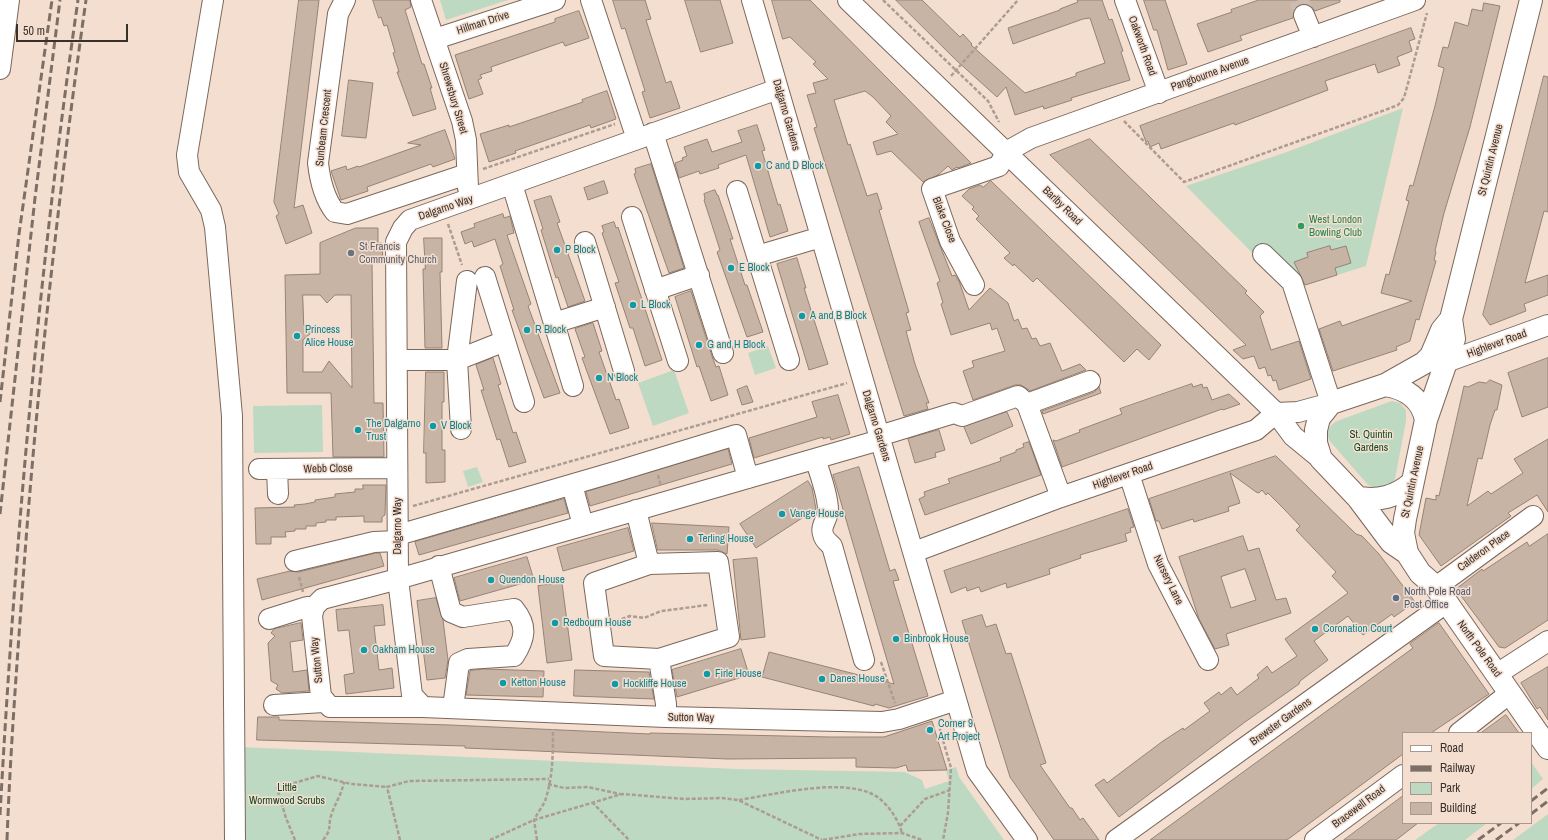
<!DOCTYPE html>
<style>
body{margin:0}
#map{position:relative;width:1548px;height:840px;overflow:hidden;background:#f4ded0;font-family:"Archivo Narrow",sans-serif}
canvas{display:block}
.legend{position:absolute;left:1402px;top:732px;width:130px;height:92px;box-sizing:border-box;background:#f4ded0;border:1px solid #a9988e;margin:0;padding:5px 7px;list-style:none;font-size:12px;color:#38302a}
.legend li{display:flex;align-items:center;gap:8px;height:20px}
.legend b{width:20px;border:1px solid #a9988e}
.scale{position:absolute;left:16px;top:24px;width:112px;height:18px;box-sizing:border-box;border:2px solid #38302a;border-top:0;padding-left:5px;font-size:12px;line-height:14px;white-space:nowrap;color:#38302a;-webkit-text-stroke:3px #f4ded0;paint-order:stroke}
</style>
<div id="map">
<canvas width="1548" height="840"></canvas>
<ul class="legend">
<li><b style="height:5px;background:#fff"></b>Road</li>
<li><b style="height:5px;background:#7d6f66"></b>Railway</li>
<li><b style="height:11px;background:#bdd9c2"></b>Park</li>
<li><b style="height:11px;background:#c8b4a5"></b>Building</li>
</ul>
<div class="scale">50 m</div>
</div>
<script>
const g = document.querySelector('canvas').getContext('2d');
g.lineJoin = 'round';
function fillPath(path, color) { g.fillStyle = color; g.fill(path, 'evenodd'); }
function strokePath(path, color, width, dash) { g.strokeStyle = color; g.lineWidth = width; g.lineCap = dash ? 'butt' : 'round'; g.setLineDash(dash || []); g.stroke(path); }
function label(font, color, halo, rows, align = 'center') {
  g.font = font + ' "Archivo Narrow",sans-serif'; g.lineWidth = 3; g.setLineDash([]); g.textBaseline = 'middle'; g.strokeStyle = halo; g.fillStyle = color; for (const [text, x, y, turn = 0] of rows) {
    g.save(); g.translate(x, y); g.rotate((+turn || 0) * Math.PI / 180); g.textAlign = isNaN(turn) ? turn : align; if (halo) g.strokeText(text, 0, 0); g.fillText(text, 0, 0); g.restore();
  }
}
const green = new Path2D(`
 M440 0H508L446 20Z
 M1403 108 1366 266 1289 290 1186 186 1287 152Z
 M768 346 776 368 755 375 748 353Z
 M674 370 689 413 653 426 638 383Z
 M1392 401 1400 403 1406 410V421L1395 479 1388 487 1377 489 1368 485 1329 440C1326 430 1329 426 1337 421Z
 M322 405 323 452 254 453 253 406Z
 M477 467 483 482 468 487 463 471Z
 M241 747 737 769 905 772 922 780 925 789 949 781 946 770 956 767 959 777 1004 840H242Z
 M1531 762 1543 779 1531 789Z
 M1548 814V840H1513Z
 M1439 823H1487L1465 840H1415Z`);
const building = new Path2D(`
 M299 0H319L294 208 303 205 312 233 286 244 276 216 279 214 274 202Z
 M373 0H410L411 7 405 10 422 64H424L432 88H430L436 109 413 116 397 72H399L393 53 395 52 387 25 384 26 381 17 379 18Z
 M613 0H645L651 19 646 20 666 83 671 81 680 108 650 118 642 92 645 91 625 28 622 29Z
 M685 0H720L733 43 701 52Z
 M772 0H810L971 163 958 168 957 167 952 170 948 166 938 175 923 182 891 151 877 155 873 142 898 134 886 122 891 116 873 97 865 91 834 100 848 145 850 144 867 196 877 193 882 209 879 210 909 312 906 313 911 330 906 331 915 364 929 403H926L928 409 904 416 814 128 817 127 807 95 816 93 813 83 828 79 813 64 816 62 790 37 783 39Z
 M896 0H922L960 37 963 34 972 44 971 45 1025 93 1076 76V73L1105 63 1090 18 1083 19 1013 44 1008 28 1060 10V9L1078 2 1077 0H1102L1109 20 1112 19 1123 51 1121 52 1130 80 1071 98 1072 100 1044 109 1043 106 1015 115 1006 87 997 97 956 60Z
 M1144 0H1165L1187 64 1168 70 1157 30H1154Z
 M1259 0H1340V2L1315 11 1311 6 1300 4 1295 8 1293 18 1240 36 1242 40 1208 52 1197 24 1232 12 1231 10Z
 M1484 3 1500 6 1470 127 1444 213 1435 251 1436 252 1434 260 1436 261 1419 320 1416 319 1410 341 1396 347 1397 350 1333 371 1319 329 1340 321 1342 326 1412 301 1381 293 1386 274 1389 275 1409 201 1406 200 1410 185 1413 186 1435 106 1444 68 1438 66 1443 47 1448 48 1455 22 1468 26 1472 9 1482 11Z
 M579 11 589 38 565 46 563 42 491 67 492 71 480 75 482 78 478 80 483 94 469 99 455 55 555 22V19Z
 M1411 28 1415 39 1409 41 1412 51 1397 57 1400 65 1378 73 1375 64 1325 81 1328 90 1235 125 1234 123 1161 149 1159 143 1150 147 1148 141 1146 142 1140 126Z
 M1544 76 1548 77V212L1544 211 1525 283 1548 275V295L1524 304 1526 311 1490 325 1483 315Z
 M349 80 373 83 366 138 342 136Z
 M607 91 616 119 591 128 590 125 515 151 516 153 489 162 480 134 509 125V127L583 102 582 100Z
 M757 125 765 150 762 151 778 205 780 204 788 231 770 237 746 155 718 165 719 168 700 174 699 171 679 178 675 163 683 160 682 158 687 156 684 147 707 139 712 152 742 142 738 131Z
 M445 130 455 159 433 167 431 164 367 187 368 191 341 200 331 171 346 166 347 170 358 166 359 167 421 145 408 143Z
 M1090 139 1247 291 1245 293 1264 312 1260 316 1271 350 1299 341 1311 379 1279 390 1276 380 1273 381 1271 375 1268 376 1265 367 1259 369 1254 356 1243 359 1233 350 1246 345 1050 155Z
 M651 164 684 268 669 273 634 174 636 173 635 169Z
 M604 181 608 193 588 200 584 188Z
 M991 181 1161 345 1149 360 1137 349 1124 362 1037 278 1033 282 1014 264 1013 266 1004 258 1010 253 976 219 979 216 972 209 974 207 962 196 969 189 980 185 983 187Z
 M715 190 717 195H718L733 239H730L745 285H747L763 332 747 337 717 252 720 250 704 200 705 199 704 194Z
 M551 196 560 222 557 223 585 301 568 307 558 277 556 278 541 230 543 229 534 201Z
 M503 214 504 218 510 216 514 233 507 235 531 304 528 306 560 393 544 398 512 310H514L500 266 503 264 495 239 474 247 472 241 465 244 461 232 475 227 474 224Z
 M929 218 952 276 955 275 959 281 969 310 990 288 1008 303 1014 321 1018 319 1022 329 1027 328 1032 339 1036 338 1040 346 1050 343 1062 371 1080 364 1086 370 1030 391 1021 385H1015L973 400 963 371 974 367 972 361 1005 351 997 328 992 330 990 323 951 335 941 304 943 303 937 283 940 281 919 222Z
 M614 222 616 228 618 227 662 360 645 366 633 328H630L615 283 619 282 602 233 604 232 602 226Z
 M356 228H378V243H382L383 263H372L374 403H383L384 457H333L331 393H287L285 275 320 274V243ZM303 295H320L327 303 335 295H351L352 388 329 361 322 372H303V340L311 333 304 325Z
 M424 238H442V272H440L442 348H425L423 269H425Z
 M1330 246 1331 250 1346 246 1351 263 1335 268 1337 275 1305 285 1294 262 1308 257 1307 253Z
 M797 258 806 288H804L828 364 809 370 777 264Z
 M691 291 712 356 716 367 719 366 728 395 711 401 699 366 697 367 675 297Z
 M593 323 602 351 599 352 616 400 619 399 629 428 610 434 582 358 585 357 575 329Z
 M493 358 501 384 498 385 513 433 516 432 526 462 509 467 500 439 497 440 481 390H484L476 365Z
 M1548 358V407L1522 417 1508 373Z
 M426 372H444V402H442V450H445V482L426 483V453H424Z
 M1490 380 1502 385 1497 410H1495L1490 425 1482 459 1478 458 1467 506 1488 491 1491 494 1523 473 1514 459 1548 439V512L1537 495 1508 513 1511 516 1441 566 1419 535 1426 498 1436 500V495L1439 496 1464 386 1468 387 1479 382 1486 383Z
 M1192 384 1193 387 1202 384 1203 388 1207 387 1212 400 1229 394 1240 404 1223 410 1222 409 1062 467 1053 440 1056 441 1080 432 1079 430 1122 414 1120 409Z
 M747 386 753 402 742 405 737 390Z
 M1099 387 1101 393 1043 414 1042 411 1094 392Z
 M838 395 850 434 831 440 830 437 823 439V437L754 458 749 438 817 417 812 402Z
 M1007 412 1013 426 971 444 964 427Z
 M939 430 945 450 935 453 936 457 915 463 908 439Z
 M1029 442 1041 475 925 515 919 499 925 496 924 492 950 483 948 479 1001 461 1000 458 1016 452V450L1024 447 1023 444Z
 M728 449 732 464 590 506 586 492Z
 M1276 456 1356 534 1362 536 1379 554 1415 602 1394 617 1392 614 1363 635 1348 616 1314 641 1328 660 1300 681 1299 684 1245 722 1119 817 1095 785 1104 779 1107 783 1163 741 1183 728 1184 730 1210 711 1204 703 1219 692 1221 695 1231 687 1237 695 1259 678 1257 675 1267 666 1272 673 1297 656 1285 639 1348 593 1332 576 1336 572 1296 530 1300 526 1285 510 1268 493 1266 495 1262 490 1259 493 1256 492 1230 473 1240 503 1228 507 1229 511 1194 522 1193 519 1162 529 1159 521H1156L1149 499Z
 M859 467 890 571 895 569 899 580 893 581 928 696 889 708 875 704 874 706 762 677 769 652 894 684 833 475Z
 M808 481 812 488 816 509 756 548 740 524Z
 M363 485H386L385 515 382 517V522H364V516L336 517V520H326V522L316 523V526H306V529H295V531L285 532 286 537H271V544H256L255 508 295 507 294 505 305 504 315 502V500L335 497V494L355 492V489H363Z
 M564 499 568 513 419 555 415 542Z
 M1128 509 1134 527 1130 528 1131 532 1125 534 1127 541 1080 555 1081 558 1049 569 1050 574 1007 588 1006 583 981 592 979 587 967 591 966 587 951 593 944 571Z
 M652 523 729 527 727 554 718 550H658Z
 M628 528 634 551 563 571 557 548Z
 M1548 534V620L1505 648 1499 647 1456 589 1482 569 1483 571 1527 542 1529 546Z
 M1243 536 1248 551 1259 548 1276 600 1286 598 1291 613 1226 634 1229 645 1215 649 1199 619 1179 557ZM1245 569 1256 600 1231 608 1221 577Z
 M376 553H380L384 566 262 600 257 579 290 571 298 572Z
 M527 557 534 580 460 601 454 578Z
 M757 558 765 637 741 640 733 560Z
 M562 583 572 660 547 663 538 586Z
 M436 598 443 620 448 660 445 678 427 680 417 601Z
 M383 605 385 625 374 626 379 670 392 668 394 688 346 694 344 675 354 673 349 630 338 631 336 610Z
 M982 615 986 627 996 624 1006 654 1011 653 1046 763 1040 765 1070 808H1072L1080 820 1083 818 1099 840H1054L1010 777 962 621Z
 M301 623 303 640 290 642 293 672 307 670 309 691 282 693 276 689 278 685 271 681 268 643 275 636 271 633 274 629Z
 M1439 623 1489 694 1431 733H1403V754L1287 840H1150L1413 648 1410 644Z
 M741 649 749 675 677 697 672 670Z
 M1548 667V720L1540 707 1537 709 1521 683Z
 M484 669 544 671 543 697 466 695 470 671Z
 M575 670 649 672 654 699 574 696Z
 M1506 715 1519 733H1481Z
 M258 717H279V720L450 725 650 734V733L830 737H884L932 721 947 770 908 771 906 765 896 768 856 767V758L728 759 465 748V746L257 740Z
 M1403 796V823H1418L1396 840H1344Z`);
const minorTunnel = new Path2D(`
 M1299 0 1304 15`);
const path = new Path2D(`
 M883 0 988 101 999 122
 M951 76 1018 0
 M1124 121 1184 182 1385 110 1398 105 1404 98 1427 13
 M483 169 615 124
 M448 224 462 265
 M658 475 661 486
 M413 506 847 383
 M299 577 303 592
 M616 621 630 616 644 618 661 611 708 605
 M881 662 895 703
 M938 723 951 768 948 813 943 840
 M548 784 564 788 588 787 620 794
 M739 800C776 794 836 779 870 793 885 799 898 818 902 833
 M592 802 629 840
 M900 826 925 799 950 790
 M295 840 286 818 277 788 318 776 351 784 387 787
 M323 840C333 828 327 826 332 813 336 801 341 796 344 782
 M400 840 387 787 409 781 549 779
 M490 840 534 820 622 794 685 799 722 798 738 800 822 840
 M537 840 534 820C537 814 542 807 545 801 553 778 553 752 553 729
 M823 840 859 834 902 833 922 840`);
const minor = new Path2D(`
 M213 0 187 155 189 172 211 210 215 227 232 416 235 840
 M345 0 338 14 318 163C320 181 324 198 335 212L347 214 467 174
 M421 0 462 121 466 140 468 188
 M591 0 637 139
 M752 0 977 771 1027 840
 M848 0 1276 413 1293 436 1321 459
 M1125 0 1159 93
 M1304 15 1313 37
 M435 39 555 0
 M0 69 9 0
 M653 133 723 353
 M512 184 573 386
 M737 191 789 360
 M632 217 678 361
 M585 242 624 371
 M757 256 821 237
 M485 277 524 402
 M974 285 950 241 932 189 999 166 1006 152 1031 138 1415 0
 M655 290 699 275
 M554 323 605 307
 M397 360H457L505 341
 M1446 362 1548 325
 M1027 404 1061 497
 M461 429 457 360 467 281
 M879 436 954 413 962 416 1018 396 1027 404 1090 381
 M880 440 398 579 412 695 423 707 666 717 882 722 899 719 956 700
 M815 459C820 473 828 496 828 510 828 519 820 526 823 534 824 540 828 542 832 546L864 660
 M259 469 397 468
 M277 469 278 494
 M1129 474 1158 564 1208 660
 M572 485 583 525
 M636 510 649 564 718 562 729 637 659 659
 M398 535 618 471 736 435 748 478
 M914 552 1061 497 1256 430 1276 413 1298 412 1331 403 1292 282 1263 254
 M295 561 374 542 398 541
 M649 564 594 583 604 656 659 659 666 704V717
 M439 566 451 612 463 617 514 609C528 626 525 639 514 656L468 659 459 663 453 708
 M1436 587 1533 516
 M269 619 307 607H314
 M1497 674 1548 641
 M274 705 324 702
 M423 707H330L321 696 312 616 314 607 322 599 398 579 396 242 403 228 410 220 778 89
 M1459 733 1510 693
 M1116 840 1446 603
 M1315 840 1403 775`);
const major = new Path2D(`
 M1451 319 1442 330 1431 356 1424 363 1385 385 1331 403 1319 418 1316 430V443L1321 459 1358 498 1391 542 1407 553 1420 573 1436 587 1548 748
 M1385 385C1405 388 1422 399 1426 420
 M1358 498C1380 501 1395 497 1412 483
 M1407 553 1403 533 1405 519 1426 420 1454 339 1451 319 1531 0`);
const rail = new Path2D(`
 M0 402 19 234 52 0
 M0 514 35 198 60 0
 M1531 801 1548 788
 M1531 814 1548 801
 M0 815C15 542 39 270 78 0
 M7 840C10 758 16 676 22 594 36 396 58 197 86 0
 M1478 840 1501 823
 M1496 840 1519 823`);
const markers = [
 [758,166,4,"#0f9aa8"],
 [1301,226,4,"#2e9e5b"],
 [557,250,4,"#0f9aa8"],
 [351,253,4,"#6b7280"],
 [731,268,4,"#0f9aa8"],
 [633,305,4,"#0f9aa8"],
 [802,316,4,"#0f9aa8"],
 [527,330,4,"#0f9aa8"],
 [297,336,4,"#0f9aa8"],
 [699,345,4,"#0f9aa8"],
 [599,378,4,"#0f9aa8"],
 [433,426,4,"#0f9aa8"],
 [358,430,4,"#0f9aa8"],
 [782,514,4,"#0f9aa8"],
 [690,539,4,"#0f9aa8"],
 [491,580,4,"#0f9aa8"],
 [1396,598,4,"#5c6f8a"],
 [555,623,4,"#0f9aa8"],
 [1315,629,4,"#0f9aa8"],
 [896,639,4,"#0f9aa8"],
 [364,650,4,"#0f9aa8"],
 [707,674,4,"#0f9aa8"],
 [822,679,4,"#0f9aa8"],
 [503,683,4,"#0f9aa8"],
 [615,684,4,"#0f9aa8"],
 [930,730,4,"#0f9aa8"]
];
const streetNames = [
 ["Hillman Drive",483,23,-18],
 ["Oakworth Road",1142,46,70],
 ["Pangbourne Avenue",1210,74,-20],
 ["Shrewsbury Street",453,98,73],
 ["Dalgarno Gardens",786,115,74],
 ["Sunbeam Crescent",324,128,-84],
 ["St Quintin Avenue",1491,160,-76],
 ["Barlby Road",1062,206,44],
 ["Dalgarno Way",446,208,-19],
 ["Blake Close",944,220,69],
 ["Highlever Road",1497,344,-20],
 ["Dalgarno Gardens",876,426,73],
 ["Webb Close",328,469,-1],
 ["Highlever Road",1123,476,-19],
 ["St Quintin Avenue",1413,482,-78],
 ["Dalgarno Way",398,526,-90],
 ["Calderon Place",1484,551,-36],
 ["Nursery Lane",1168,580,64],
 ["North Pole Road",1479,649,54],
 ["Sutton Way",317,660,-96],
 ["Sutton Way",691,718,1],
 ["Brewster Gardens",1281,722,-36],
 ["Bracewell Road",1359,807,-37]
];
const cultureNames = [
 ["C and D Block",766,166],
 ["P Block",565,250],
 ["E Block",739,268],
 ["L Block",641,305],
 ["A and B Block",810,316],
 ["Princess",305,330],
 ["Alice House",305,343],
 ["R Block",535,330],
 ["G and H Block",707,345],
 ["N Block",607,378],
 ["The Dalgarno",366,424],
 ["Trust",366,437],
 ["V Block",441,426],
 ["Vange House",790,514],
 ["Terling House",698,539],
 ["Quendon House",499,580],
 ["Redbourn House",563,623],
 ["Coronation Court",1323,629],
 ["Binbrook House",904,639],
 ["Oakham House",372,650],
 ["Firle House",715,674],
 ["Danes House",830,679],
 ["Ketton House",511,683],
 ["Hockliffe House",623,684],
 ["Corner 9",938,724],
 ["Art Project",938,737]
];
const leisureNames = [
 ["West London",1309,220],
 ["Bowling Club",1309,233]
];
const worshipNames = [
 ["St Francis",359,247],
 ["Community Church",359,260]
];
const parkNames = [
 ["St. Quintin",1371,435],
 ["Gardens",1371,448],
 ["Little",287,788],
 ["Wormwood Scrubs",287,801]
];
const serviceNames = [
 ["North Pole Road",1404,592],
 ["Post Office",1404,605]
];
fillPath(green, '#bdd9c2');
fillPath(building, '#c8b4a5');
strokePath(building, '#968375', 1);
strokePath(minorTunnel, '#cebbaf', 20, [20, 10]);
strokePath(minor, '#7b685b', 22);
strokePath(major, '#7b685b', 24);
strokePath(path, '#ac9c91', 2.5, [4, 2]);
strokePath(minor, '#fff', 20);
strokePath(major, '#fff', 22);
strokePath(rail, '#7d6f66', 3, [8, 4]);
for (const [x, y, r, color] of markers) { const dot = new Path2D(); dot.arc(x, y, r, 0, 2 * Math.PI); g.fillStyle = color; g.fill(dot); strokePath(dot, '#f4ded0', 1.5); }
label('11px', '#38302a', '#f4ded0', streetNames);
label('11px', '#0d838f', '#f4ded0', cultureNames, 'left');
label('11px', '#27864d', '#f4ded0', leisureNames, 'left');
label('11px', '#5b616d', '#f4ded0', worshipNames, 'left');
label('11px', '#104b23', '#f4ded0', parkNames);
label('11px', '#4e5e75', '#f4ded0', serviceNames, 'left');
</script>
